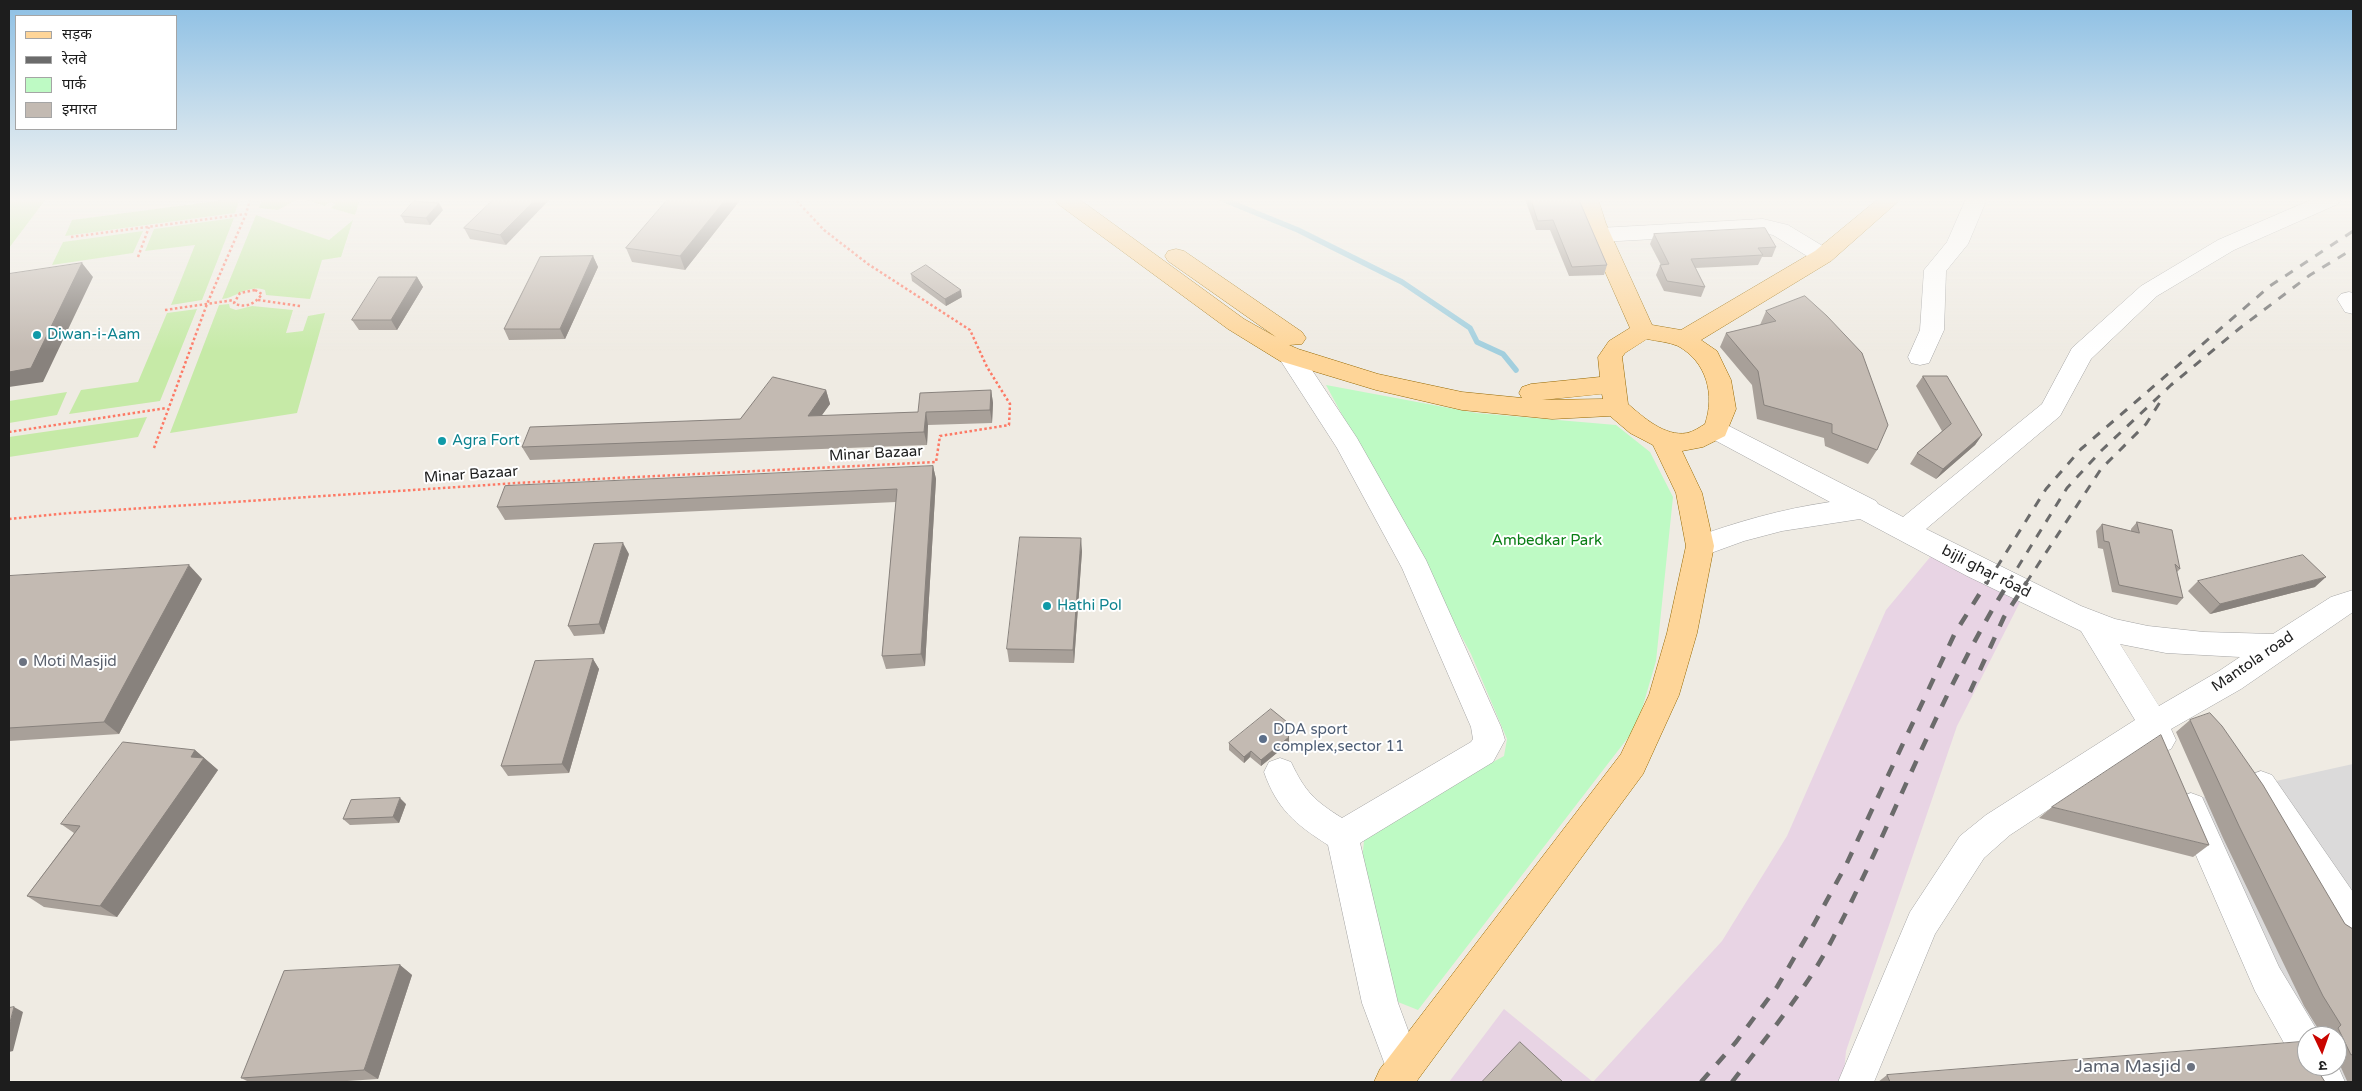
<!DOCTYPE html>
<meta charset="utf-8">
<style>
body{margin:0}
#map{position:relative;width:2362px;height:1091px;overflow:hidden;background:#efebe3;font-family:"Varela Round","Noto Sans Devanagari",sans-serif}
canvas{display:block}
.frame{position:absolute;inset:0;border:10px solid #1d1d1d;pointer-events:none}
.legend{position:absolute;left:15px;top:15px;width:162px;height:115px;box-sizing:border-box;background:#fff;border:1px solid #a5a5a5;margin:0;padding:6px 9px;list-style:none;font-size:15px;color:#1d1d1d}
.legend li{display:flex;align-items:center;gap:10px;height:25px}
.legend b{width:25px;border:1px solid #a5a5a5}
.north{position:absolute;left:2297px;top:1026px;width:50px;height:50px;box-sizing:border-box;background:#fff;border:1px solid #a5a5a5;border-radius:50%;rotate:177deg;font-size:14px;font-weight:700;line-height:20px;text-align:center;color:#1d1d1d}
.north::after{content:'';display:block;margin:auto;width:18px;height:22px;background:#ca0500;clip-path:polygon(50% 0,100% 100%,50% 72%,0 100%)}
</style>
<div id="map">
<canvas width="2362" height="1091"></canvas>
<div class="frame"></div>
<ul class="legend">
<li><b style="height:6px;background:#fed598"></b>सड़क</li>
<li><b style="height:6px;background:#6b6b6b"></b>रेलवे</li>
<li><b style="height:14px;background:#befac4"></b>पार्क</li>
<li><b style="height:14px;background:#c3bab2"></b>इमारत</li>
</ul>
<div class="north">उ</div>
</div>
<script>
const g = document.querySelector('canvas').getContext('2d');
g.lineJoin = 'round';
function fillPath(path, color) { g.fillStyle = color; g.fill(path, 'evenodd'); }
function strokePath(path, color, width, dash) { g.strokeStyle = color; g.lineWidth = width; g.lineCap = dash ? 'butt' : 'round'; g.setLineDash(dash || []); g.stroke(path); }
function label(font, color, halo, rows, align = 'center') {
  g.font = font + ' "Varela Round",sans-serif'; g.lineWidth = 4; g.setLineDash([]); g.textBaseline = 'middle'; g.strokeStyle = halo; g.fillStyle = color; for (const [text, x, y, turn = 0] of rows) {
    g.save(); g.translate(x, y); g.rotate((+turn || 0) * Math.PI / 180); g.textAlign = isNaN(turn) ? turn : align; if (halo) g.strokeText(text, 0, 0); g.fillText(text, 0, 0); g.restore();
  }
}
const residential = new Path2D(`
 M2353 764V1082H2332L2322 1066H2337V1036H2307L2172 804Z`);
const industrial = new Path2D(`
 M1931 556 2021 600 1957 726 1846 1051 1843 1082H1449L1504 1009 1593 1082 1722 941 1787 836 1886 610Z`);
const grass = new Path2D(`
 M9 199H46L9 248Z
 M231 199H240L235 213 65 236 72 220Z
 M262 199H298L278 210 259 208Z
 M308 199H360L355 215 331 208 335 204 330 202 325 206 306 200Z
 M256 215 329 240 353 220 341 257 322 260 310 299 266 295 265 290C247 284 238 297 222 299Z
 M234 218 202 300 171 305 195 245 145 251 154 229Z
 M143 231 133 253 52 265 63 242Z
 M229 304 230 308 236 310 252 306 293 310 286 333 303 331 308 316 325 313 297 413 170 433 219 305Z
 M197 309 160 401 69 414 81 390 138 382 167 313Z
 M67 392 57 415 9 423V401Z
 M147 417 138 437 9 457V437Z`);
const park = new Path2D(`
 M1326 385 1476 413 1616 425 1650 452 1673 497 1656 661 1637 726 1418 1010 1398 1002 1362 860 1365 832 1504 756 1507 739 1471 654Z`);
const stream = new Path2D(`
 M1222 199 1298 230 1402 282 1470 328 1477 342 1503 354 1516 370`);
const path = new Path2D(`
 M71 237 246 214
 M138 257 149 227
 M255 290 262 294C255 304 245 309 234 303L240 293Z
 M258 300 300 306
 M165 310 234 300
 M9 432 167 408
 M154 448 207 304 246 214 250 199
 M9 519 70 513 517 483 936 462 940 436 1009 425 1010 404 987 367 970 330 868 264 824 230 795 199`);
const minor = new Path2D(`
 M1966 199H1987L1968 244 1946 271 1944 330 1929 363 1920 365 1911 363 1908 357 1920 330 1924 270 1947 242Z
 M2313 199H2341L2338 204 2234 250 2157 296 2091 359 2060 416 1926 529 2081 606 2115 619 2148 626 2204 632 2273 634 2331 597 2353 590V612L2241 689 2171 729 2176 740 2171 749 2160 753 2149 749 2147 745 2010 835 1984 858 1935 934 1874 1082H1838L1910 912 1960 836 1986 815 2135 720 2081 631 1967 576 1860 519 1782 531 1744 541 1700 557 1690 553 1686 546 1690 539C1736 522 1782 509 1830 502L1707 436 1703 430 1707 424 1716 421 1725 424 1876 501 1878 504 1903 517 2042 404 2072 348 2141 286 2218 240ZM2120 644 2166 653 2240 657 2219 671 2159 706Z
 M1763 219 1788 225 1831 251 1834 256 1831 261 1823 263 1815 261 1773 235 1763 233 1600 242 1592 240 1589 235 1592 230 1600 228Z
 M2349 292 2353 293V314L2345 312 2337 299 2341 294Z
 M1289 347 1298 349 1357 438 1426 560 1501 727 1505 740 1493 762 1360 843 1398 1003 1422 1068 1417 1081 1414 1082 1391 1081 1362 1003 1328 845C1295 824 1277 809 1264 772L1269 762 1280 758 1291 762C1305 792 1315 801 1342 818L1471 742 1473 739 1471 727 1402 568 1337 448 1277 355 1280 349Z
 M2261 771 2272 775 2353 892V935L2341 931 2308 885 2250 795 2245 785 2250 775Z
 M2191 793 2202 797 2279 967 2320 1035 2307 1036V1066H2337V1064L2345 1082H2306L2299 1066 2300 1063 2294 1061 2255 991 2175 807 2180 797Z`);
const major = new Path2D(`
 M1055 199H1079L1244 319 1276 337 1168 261 1165 256 1168 251 1176 249 1184 251 1302 332 1306 338 1302 344 1289 345 1298 349 1378 374 1462 392 1522 398 1519 393 1522 387 1531 384 1600 377 1598 357 1609 341 1630 328 1584 224 1577 199H1598L1606 224 1652 325 1681 330 1815 251 1878 199H1901L1831 261 1701 340 1717 351 1731 380 1736 409 1725 436 1703 447 1682 451 1702 493 1714 546 1697 633 1679 695 1643 774 1416 1082H1374L1380 1069 1621 754 1649 695 1667 633 1686 546 1676 493 1653 445 1630 433 1610 416 1552 419 1462 410 1376 390 1280 361 1228 329 1058 204ZM1647 339C1656 341 1669 342 1678 346 1707 362 1715 395 1705 424 1700 427 1693 432 1687 433 1665 437 1643 417 1628 404L1622 357 1625 353ZM1602 394 1603 399 1542 400Z`);
const railFar1 = new Path2D(`
 M1987 583 2046 489 2081 449 2270 286 2353 231
 M2008 583 2067 488 2102 450 2171 385 2240 328 2310 275 2353 249
 M2026 583 2101 469 2146 424 2162 399`);
const rail = new Path2D(`
 M1970 692 2004 617 2027 582
 M1701 1082 1736 1042 1777 987 1814 924 1846 865 1955 633 1987 582
 M1732 1082C1768 1035 1807 989 1834 936 1895 819 1939 694 2009 582`);
const wall = new Path2D(`
 M494 199 506 245 470 239 464 228Z
 M668 199H741L685 270 632 262 626 248Z
 M1525 199H1580V202L1607 265 1604 275 1569 276 1550 230H1536Z
 M443 210 430 225 405 223 401 216Z
 M1654 234 1776 247 1772 257H1762L1758 265 1695 268 1705 287 1701 297 1664 291 1656 275 1660 265H1661L1650 244Z
 M593 256 598 267 565 339 509 340 504 329Z
 M911 274 962 297 946 306 912 281Z
 M417 277 423 287 397 330H359L352 320Z
 M1805 296 1877 450 1868 464 1825 446 1824 438 1757 419 1752 385 1720 347 1726 333 1760 325 1766 311Z
 M1923 376 1982 435 1975 445 1936 479 1910 464 1917 453 1942 431 1916 386Z
 M826 390 830 404 821 416 918 412 991 390 993 403 992 423 928 425 927 445 530 460 522 447 740 419Z
 M933 466 936 479 925 666 886 669 882 656 896 502 505 520 497 507Z
 M2137 522 2180 569 2177 572 2183 598 2177 605 2112 592 2103 549 2098 548 2096 531 2102 524 2131 531V529Z
 M1082 551 1074 663 1009 662 1007 649Z
 M629 554 604 634 574 636 568 626Z
 M9 576 202 579 119 734 9 741Z
 M2198 581 2315 587 2210 614 2188 591Z
 M593 659 599 669 569 773 508 776 501 766Z
 M2190 720 2345 924 2353 929V1082H2346L2347 1081 2339 1063H2337V1036H2321L2322 1035 2304 1006 2223 838 2176 732Z
 M1287 722 1286 728 1283 731 1289 737V743L1261 766 1250 757 1244 763 1229 750V743Z
 M195 750 218 770 117 917 44 907 27 896 74 833 61 824Z
 M406 804 399 823 350 825 343 819Z
 M2052 807 2209 845 2193 857 2039 818Z
 M400 965 412 975 378 1079 332 1082H249L241 1078Z
 M1887 1075 2325 1082H1878Z`);
const shadedWall = new Path2D(`
 M536 199H550L506 245 500 235Z
 M726 199H741L685 270 680 256Z
 M439 203 443 210 430 225 426 218Z
 M593 256 598 267 565 339 560 329Z
 M82 263 93 277 43 382 9 387V372Z
 M417 277 423 287 397 330 391 320Z
 M961 290 962 297 946 306 945 299Z
 M826 390 830 404 812 429 808 416Z
 M991 390 993 403 992 423 990 410Z
 M926 412 928 425 927 445 924 432Z
 M1982 435 1975 445 1936 479 1943 469Z
 M933 466 936 479 925 666 921 654Z
 M1081 538 1082 551 1074 663 1073 650Z
 M623 543 629 554 604 634 599 624Z
 M189 565 202 579 119 734 104 722Z
 M2326 577 2315 587 2210 614 2220 604Z
 M593 659 599 669 569 773 562 764Z
 M1287 722 1286 728 1279 734 1280 728Z
 M1289 737V743L1261 766V760Z
 M195 750 218 770 117 917 100 906Z
 M1251 751 1250 757 1244 763V757Z
 M400 798 406 804 399 823 393 817Z
 M400 965 412 975 378 1079 364 1070Z
 M14 1007 23 1012 13 1051 9 1052V1026Z`);
const building = new Path2D(`
 M494 199H536L500 235 464 228Z
 M668 199H726L680 256 626 248Z
 M1531 199H1580L1581 200H1579L1607 265 1572 267 1553 220 1538 221Z
 M414 201 439 203 426 218 401 216Z
 M1765 228 1776 247 1758 248 1763 255 1691 259 1705 287 1667 281 1660 265 1669 264 1654 234Z
 M593 256 560 329H504L540 257Z
 M82 263 31 368 9 372V274Z
 M926 265 961 290 945 299 911 274Z
 M379 277H417L391 320H352Z
 M1805 296 1827 316 1862 353 1888 425 1877 450 1832 433V424L1764 405 1758 371 1726 333 1776 321 1766 311Z
 M1923 376H1947L1982 435 1943 469 1917 453 1951 424Z
 M773 377 826 390 808 416 918 412 920 393 991 390 990 410 926 412 924 432 522 447 530 427 740 419Z
 M933 466 921 654 882 656 897 489 497 507 505 486Z
 M2137 522 2172 530 2180 569 2175 564 2183 598 2119 585 2109 542 2104 541 2102 524 2139 533Z
 M1020 537 1081 538 1073 650 1007 649Z
 M623 543 599 624 568 626 594 544Z
 M2303 555 2326 577 2220 604 2198 581Z
 M189 565 104 722 9 728V576Z
 M593 659 562 764 501 766 535 661Z
 M1271 709 1287 722 1280 728 1289 737 1261 760 1251 751 1244 757 1229 743Z
 M2210 713 2222 726 2263 785 2345 924 2353 929V1054L2351 1055 2338 1028 2341 1025 2323 996 2239 826 2190 720Z
 M2161 735 2209 845 2052 807Z
 M123 742 195 750 191 757 204 758 100 906 27 896 80 826 61 824Z
 M400 798 393 817 343 819 351 800Z
 M400 965 364 1070 241 1078 284 971Z
 M14 1007 9 1026V1008Z
 M1520 1042 1563 1082H1482Z
 M2300 1042 2307 1053V1066H2315L2325 1082H1890L1887 1075Z`);
const markers = [
 [37,335,5,"#0f9aa8"],
 [442,441,5,"#0f9aa8"],
 [1047,606,5,"#0f9aa8"],
 [23,662,5,"#6b7280"],
 [1263,739,5,"#5c6f8a"],
 [2191,1067,5,"#6b7280"]
];
const cultureNames = [
 ["Diwan-i-Aam",47,335],
 ["Agra Fort",452,441],
 ["Hathi Pol",1057,606]
];
const streetNames = [
 ["Minar Bazaar",876,454,-3],
 ["Minar Bazaar",471,475,-4],
 ["bijli ghar road",1986,572,27],
 ["Mantola road",2253,662,-34]
];
const parkNames = [
 ["Ambedkar Park",1547,541]
];
const worshipNames = [
 ["Moti Masjid",33,662]
];
const serviceNames = [
 ["DDA sport",1273,730],
 ["complex,sector 11",1273,747]
];
const nearWorshipnames = [
 ["Jama Masjid",2181,1067]
];
fillPath(residential, '#dbdada');
fillPath(industrial, '#e8d4e4');
fillPath(grass, '#c6eaa7');
fillPath(park, '#befac4');
strokePath(stream, '#a2cfde', 5.5);
strokePath(minor, '#a4a4a4', 1);
strokePath(major, '#966800', 1);
strokePath(path, '#fd7965', 2.5, [2.5, 2.5]);
fillPath(minor, '#fff');
fillPath(major, '#fed598');
strokePath(railFar1, '#6b6b6b', 3, [9, 9]);
strokePath(rail, '#6b6b6b', 4.5, [12, 12]);
fillPath(wall, '#a8a099');
fillPath(shadedWall, '#88827d');
fillPath(building, '#c3bab2');
strokePath(building, '#88827d', 1);
const sky = g.createLinearGradient(0, 0, 0, 351);
sky.addColorStop(0, '#8cbfe4');
sky.addColorStop(0.57, '#f8f6f2');
sky.addColorStop(1, '#f8f6f200');
g.fillStyle = sky;
g.fillRect(0, 0, 2362, 351);
for (const [x, y, r, color] of markers) { const dot = new Path2D(); dot.arc(x, y, r, 0, 2 * Math.PI); g.fillStyle = color; g.fill(dot); strokePath(dot, '#fff', 2); }
label('15px', '#0d838f', '#fff', cultureNames, 'left');
label('15px', '#1d1d1d', '#fff', streetNames);
label('15px', '#097e15', '#fff', parkNames);
label('15px', '#5b616d', '#fff', worshipNames, 'left');
label('15px', '#4e5e75', '#fff', serviceNames, 'left');
label('18px', '#5b616d', '#fff', nearWorshipnames, 'right');
</script>
